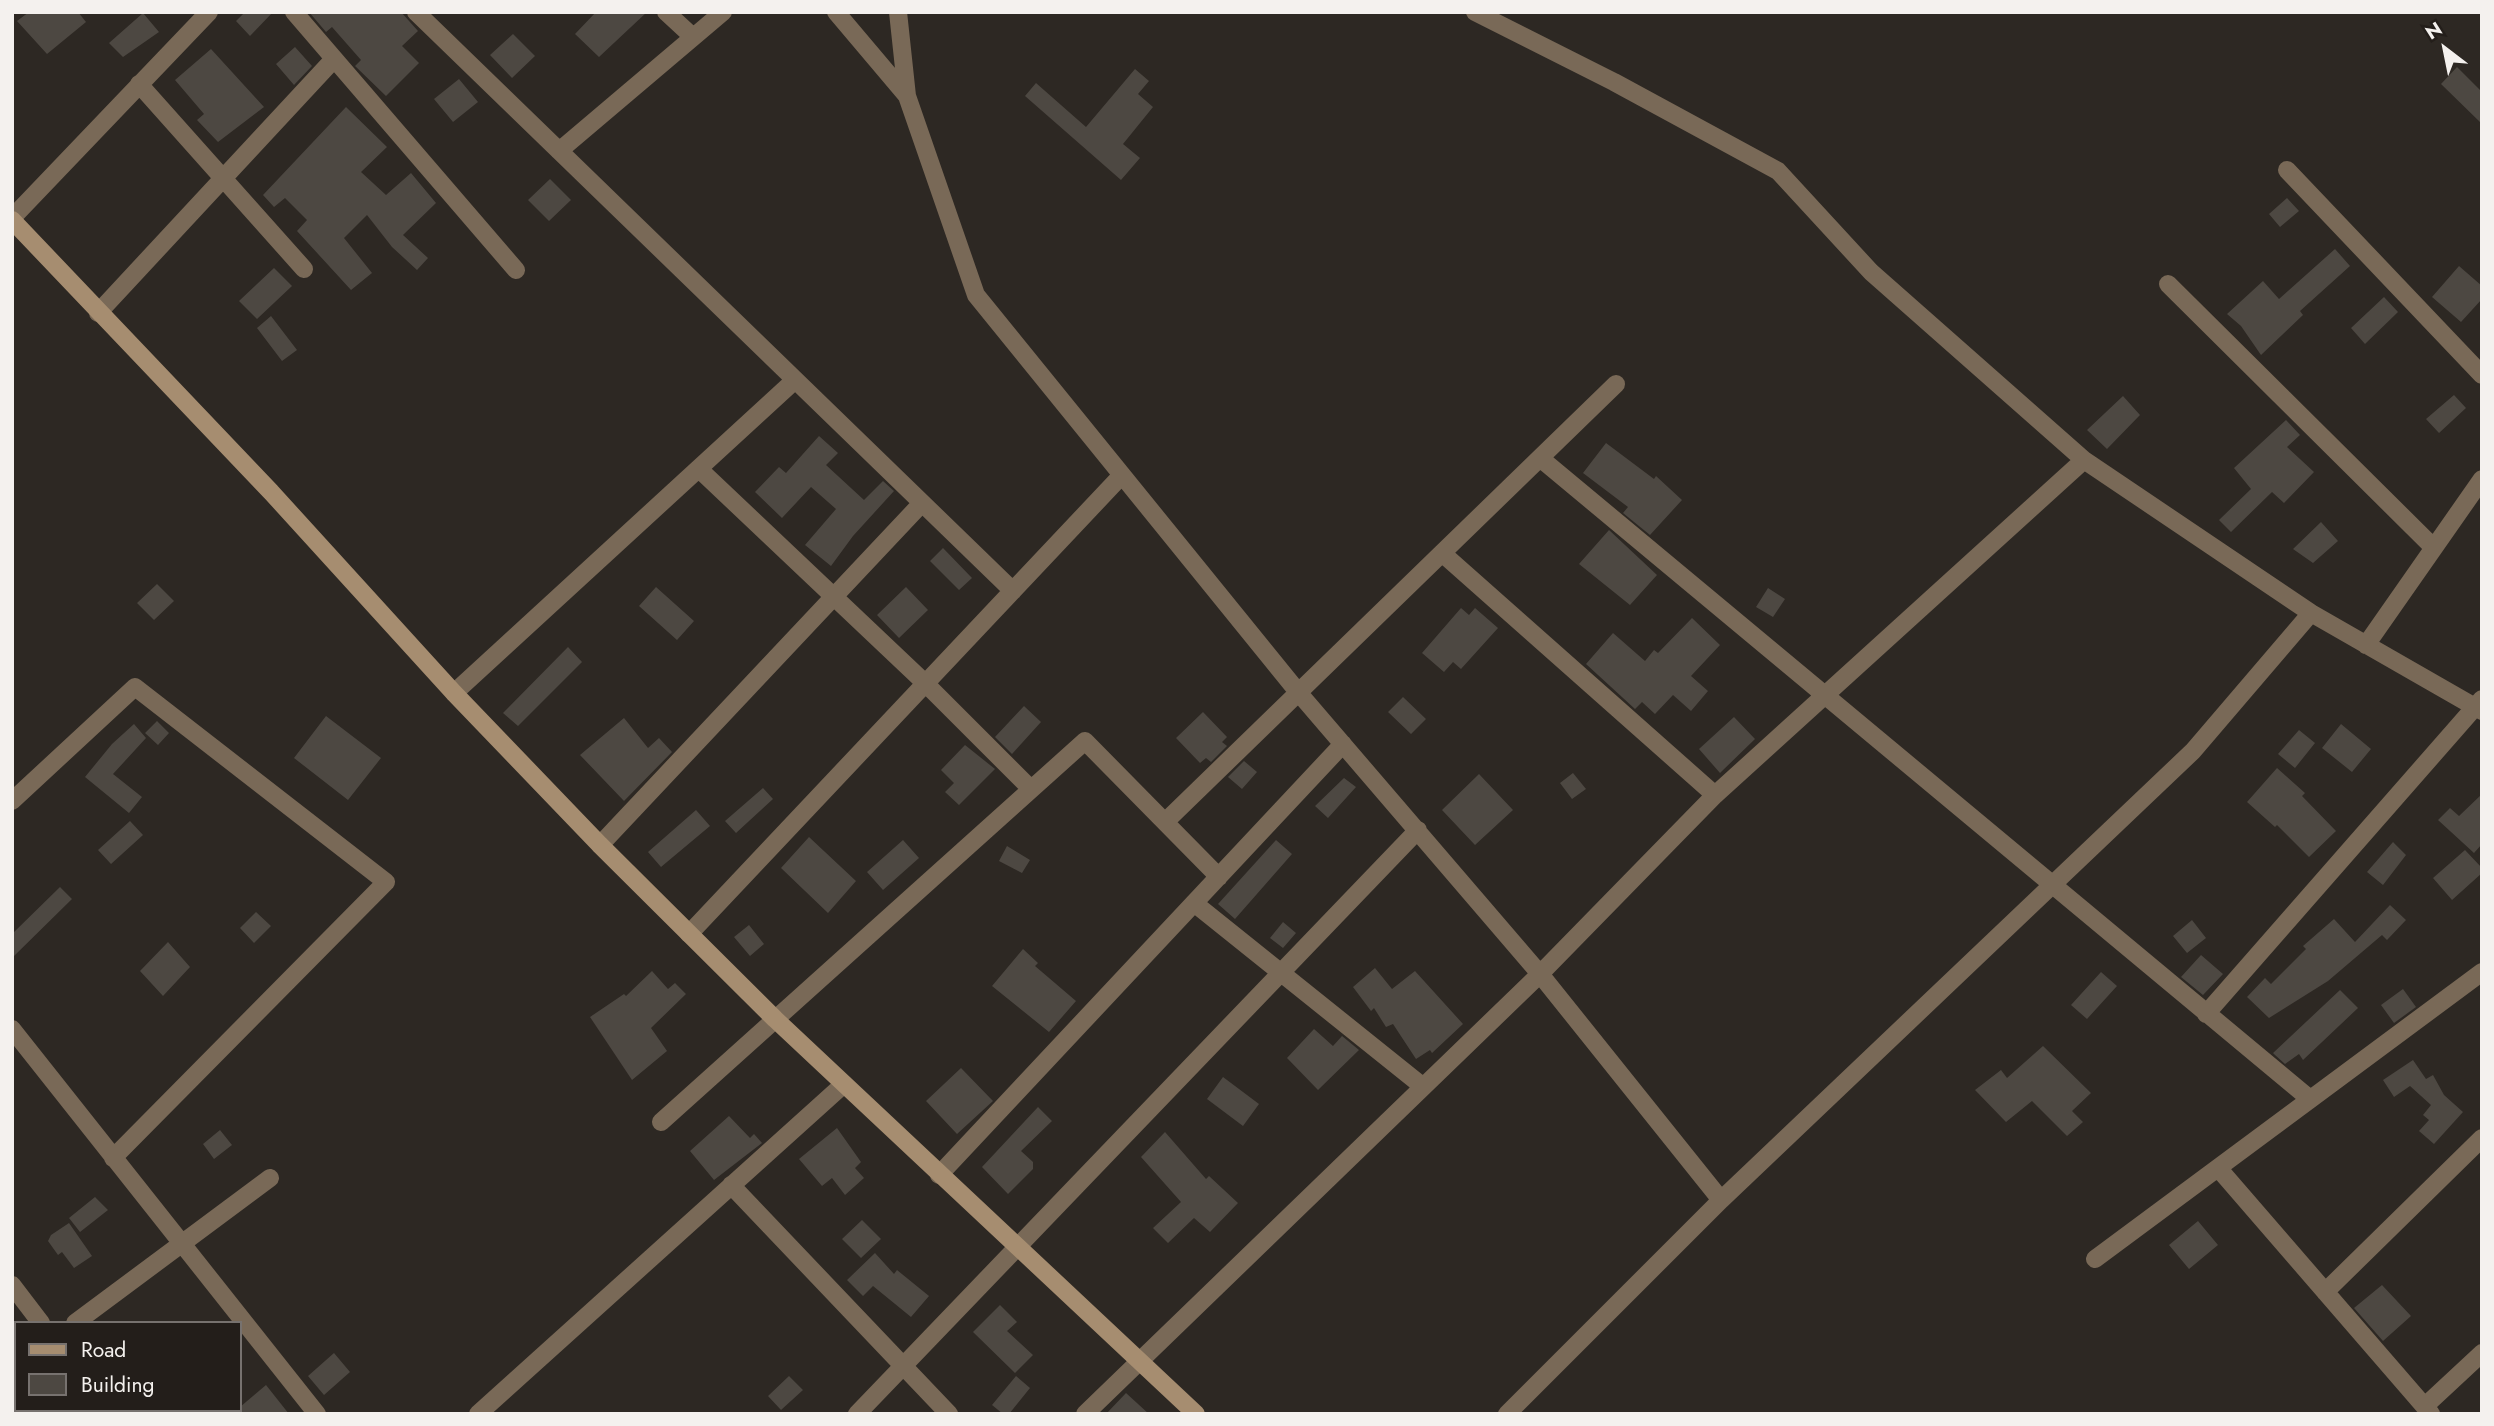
<!DOCTYPE html>
<style>
body{margin:0}
#map{position:relative;width:2494px;height:1426px;overflow:hidden;background:#2d2823;font-family:Jost,sans-serif}
canvas{display:block}
.frame{position:absolute;inset:0;border:14px solid #f4f1ee;pointer-events:none}
.legend{position:absolute;left:14px;top:1321px;width:228px;height:91px;box-sizing:border-box;background:#231e1a;border:2px solid #77726f;margin:0;padding:9px 12px;list-style:none;font-size:21px;color:#f4f1ee}
.legend li{display:flex;align-items:center;gap:14px;height:35px}
.legend b{width:35px;border:2px solid #77726f}
.north{position:absolute;left:2410px;top:14px;width:70px;height:70px;-webkit-text-stroke:5px #231e1a;paint-order:stroke;rotate:328deg;font-size:19px;font-weight:700;line-height:28px;text-align:center;color:#f4f1ee}
.north::after{content:'';display:block;margin:auto;width:24px;height:32px;background:#f4f1ee;clip-path:polygon(50% 0,100% 100%,50% 72%,0 100%)}
</style>
<div id="map">
<canvas width="2494" height="1426"></canvas>
<div class="frame"></div>
<ul class="legend">
<li><b style="height:9px;background:#a68d70"></b>Road</li>
<li><b style="height:19px;background:#4d4842"></b>Building</li>
</ul>
<div class="north">N</div>
</div>
<script>
const g = document.querySelector('canvas').getContext('2d');
g.lineJoin = 'round';
function fillPath(path, color) { g.fillStyle = color; g.fill(path, 'evenodd'); }
function strokePath(path, color, width, dash) { g.strokeStyle = color; g.lineWidth = width; g.lineCap = dash ? 'butt' : 'round'; g.setLineDash(dash || []); g.stroke(path); }
const building = new Path2D(`
 M29 12H78L86 22 47 54 17 21Z
 M245 12H273L250 36 236 21Z
 M309 12H401L418 31 402 46 419 63 386 96 355 66 361 60 332 27 326 32Z
 M596 12H647L599 57 575 34Z
 M143 13 159 32 123 57 109 43Z
 M513 34 535 56 512 78 490 55Z
 M295 47 312 66 294 85 276 64Z
 M211 49 264 107 218 142 197 120 204 114 175 80Z
 M2457 67 2482 92V124L2441 84Z
 M1135 69 1149 81 1138 94 1153 107 1123 144 1140 158 1121 180 1025 96 1036 83 1086 127Z
 M459 79 478 102 453 122 434 99Z
 M346 107 387 147 361 172 386 195 411 173 436 203 403 235 428 258 417 270 392 247 367 215 344 238 372 273 351 290 297 231 307 220 285 198 274 207 263 195Z
 M550 179 571 200 549 221 528 200Z
 M2287 198 2299 211 2280 227 2269 214Z
 M2335 249 2350 266 2300 311 2303 315 2261 355 2241 326 2227 314 2263 281 2279 299Z
 M2459 266 2482 286V299L2461 322 2432 297Z
 M274 268 292 286 257 319 239 301Z
 M2384 297 2398 312 2365 344 2351 328Z
 M271 316 297 350 282 361 257 328Z
 M2454 395 2466 408 2439 433 2426 419Z
 M2123 396 2140 415 2107 449 2087 430Z
 M2286 420 2300 435 2287 447 2314 472 2284 503 2272 492 2231 532 2219 520 2251 489 2234 468Z
 M819 436 838 453 826 465 864 500 883 481 894 491 853 536 831 566 805 545 836 509 811 487 782 518 755 492 779 467 786 473Z
 M1606 443 1654 479 1656 476 1682 500 1650 535 1623 513 1628 507 1583 473Z
 M2321 522 2338 541 2313 563 2293 549Z
 M1609 530 1657 575 1630 605 1579 564Z
 M943 548 972 578 959 590 930 561Z
 M157 584 174 601 154 620 137 603Z
 M656 587 694 621 677 640 639 606Z
 M906 587 928 610 899 638 877 615Z
 M1768 588 1785 599 1773 617 1756 607Z
 M1461 608 1469 615 1475 608 1498 628 1461 669 1453 662 1444 672 1422 653Z
 M1692 618 1720 645 1691 676 1708 691 1691 711 1673 695 1655 714 1642 702 1635 709 1586 664 1613 633 1645 661 1654 650 1658 653Z
 M568 647 582 662 518 726 503 713Z
 M1403 697 1426 719 1411 734 1388 712Z
 M1024 706 1041 722 1012 754 995 737Z
 M1203 712 1227 737 1222 742 1227 746 1211 762 1206 758 1200 763 1176 738Z
 M326 716 381 758 348 800 294 758Z
 M1734 717 1755 739 1720 773 1699 749Z
 M624 718 648 748 659 738 672 752 624 801 580 755Z
 M157 721 169 733 158 745 145 733Z
 M134 724 146 738 113 774 142 797 129 813 85 777 112 744Z
 M2341 724 2371 749 2352 772 2322 748Z
 M2299 730 2315 743 2295 768 2278 754Z
 M965 745 995 769 959 805 945 792 954 783 941 770Z
 M1244 761 1257 772 1242 789 1228 777Z
 M2277 768 2305 793 2302 796 2336 831 2309 857 2277 825 2275 827 2247 802Z
 M1573 773 1586 789 1572 799 1560 783Z
 M1479 774 1513 810 1475 845 1442 810Z
 M1344 778 1356 787 1328 818 1315 806Z
 M763 788 773 799 736 833 725 821Z
 M2482 794V844L2474 853 2438 820 2450 808 2459 816Z
 M696 810 710 826 661 867 648 852Z
 M130 821 143 835 111 864 98 850Z
 M809 837 856 881 828 913 781 868Z
 M903 840 919 858 883 890 867 872Z
 M1276 840 1292 854 1235 919 1218 904Z
 M2393 842 2406 855 2383 885 2367 872Z
 M1007 846 1030 860 1022 873 999 861Z
 M2465 850 2482 868V873L2452 900 2433 878Z
 M60 887 72 899 12 958V934Z
 M2390 905 2406 920 2387 940 2382 935 2328 981 2269 1018 2247 997 2265 978 2271 984 2306 949 2303 946 2334 919 2355 942Z
 M256 912 271 926 254 943 240 928Z
 M2192 920 2206 938 2187 953 2173 936Z
 M1283 922 1296 933 1283 948 1270 938Z
 M749 925 764 944 750 956 734 937Z
 M168 942 190 967 163 996 140 971Z
 M1023 949 1038 963 1035 966 1076 1001 1049 1032 992 986Z
 M2201 955 2223 974 2203 995 2181 977Z
 M1375 968 1392 989 1415 971 1463 1024 1432 1053 1430 1050 1416 1059 1393 1024 1386 1027 1374 1008 1371 1011 1353 987Z
 M652 971 668 989 675 983 686 994 651 1028 667 1051 632 1080 590 1017 624 994 626 996Z
 M2101 972 2117 986 2087 1019 2071 1005Z
 M2403 989 2416 1007 2394 1023 2381 1005Z
 M2340 990 2358 1008 2303 1060 2299 1054 2285 1064 2275 1055 2273 1053Z
 M1314 1029 1333 1046 1342 1036 1359 1050 1318 1090 1287 1058Z
 M2043 1046 2091 1093 2072 1111 2083 1122 2067 1136 2032 1101 2006 1122 1975 1090 2001 1070 2007 1078Z
 M2413 1060 2426 1079 2433 1075 2444 1095 2463 1112 2434 1144 2419 1131 2429 1120 2423 1115 2431 1105 2410 1086 2394 1097 2383 1080Z
 M961 1068 993 1101 957 1134 926 1101Z
 M1223 1077 1259 1104 1243 1126 1207 1099Z
 M1038 1107 1052 1121 1021 1151 1033 1162V1169L1008 1194 982 1167Z
 M729 1116 750 1138 754 1134 762 1143 714 1180 690 1151Z
 M837 1128 861 1162 855 1168 864 1178 845 1195 832 1178 822 1186 799 1159Z
 M220 1130 232 1145 214 1159 203 1144Z
 M1165 1132 1206 1179 1209 1176 1238 1203 1210 1232 1194 1218 1168 1243 1153 1228 1181 1202 1141 1157Z
 M95 1197 108 1210 80 1232 69 1218Z
 M862 1220 881 1239 861 1258 842 1239Z
 M2198 1221 2218 1245 2189 1269 2169 1245Z
 M69 1223 92 1256 74 1268 62 1252 58 1255 48 1241 51 1235Z
 M875 1253 894 1274 897 1270 929 1296 911 1317 873 1286 863 1296 847 1280Z
 M2382 1285 2411 1316 2383 1341 2354 1308Z
 M1000 1305 1017 1322 1007 1331 1033 1355 1015 1373 973 1332Z
 M334 1353 350 1372 324 1395 308 1376Z
 M789 1376 803 1390 781 1410 768 1396Z
 M1016 1376 1030 1388 1009 1414H1003L992 1405Z
 M266 1385 289 1414H231L240 1410V1407Z
 M1126 1393 1149 1414H1106Z`);
const street = new Path2D(`
 M294 12 516 270
 M416 12 1013 591
 M666 12 693 37
 M836 12 907 96 976 295 1298 692 1540 974 1721 1200
 M898 12 907 96
 M1475 12 1614 82 1778 171 1871 272 2084 460 2311 613 2482 711
 M139 84 304 269
 M559 151 723 12
 M2287 170 2482 375
 M12 218 209 12
 M2168 284 2434 548
 M98 313 334 59
 M1540 458 2310 1099
 M699 469 925 683 1031 789
 M1442 553 1715 795
 M2366 645 2482 479
 M454 693 795 380
 M12 801 135 687 386 882 113 1158
 M1165 822 1616 384
 M600 845 922 503
 M1194 903 1421 1085
 M689 934 1122 475
 M2206 1014 2482 699
 M12 1029 317 1414
 M661 1122 1085 741 1219 877
 M2219 1169 2431 1414
 M939 1175 1343 744
 M731 1185 949 1414
 M2095 1259 2482 972
 M12 1285 41 1323
 M2325 1292 2482 1138
 M75 1323 270 1178
 M2425 1406 2482 1353
 M107 1410 110 1414
 M478 1414 844 1084
 M857 1414 1418 830
 M1085 1414 1540 974 1715 795 2084 460
 M1507 1414 1721 1200 2193 751 2311 613`);
const secondary = new Path2D(`
 M12 220 271 492 454 693 600 845 775 1019 1196 1414`);
fillPath(building, '#4d4842');
strokePath(street, '#796957', 18);
strokePath(secondary, '#a68d70', 18);
</script>
